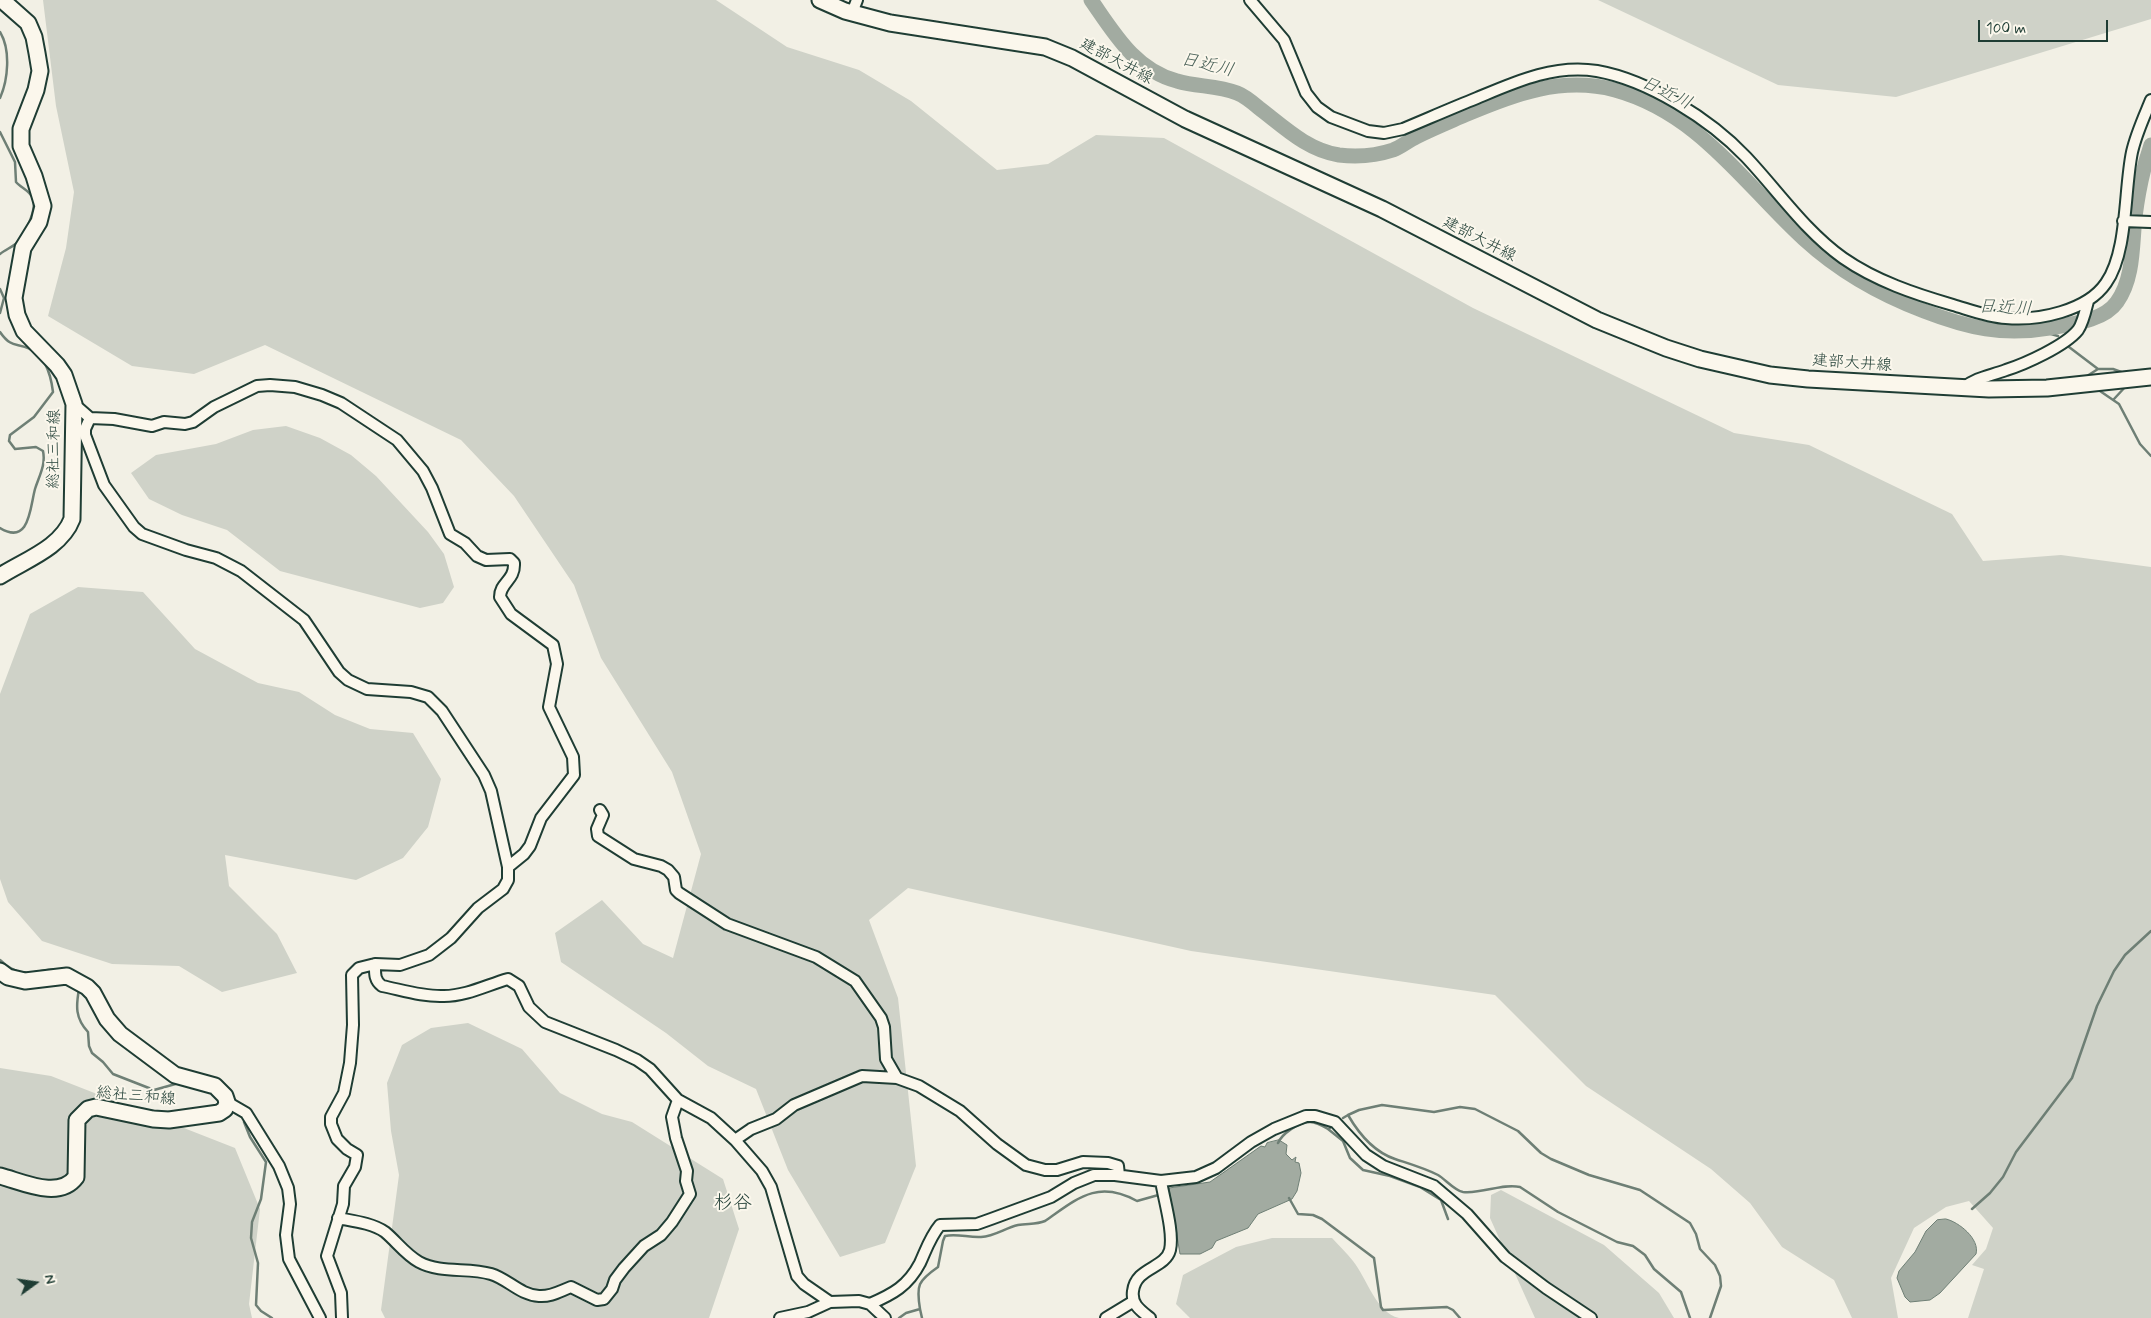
<!DOCTYPE html>
<meta charset="utf-8">
<style>
body{margin:0}
#map{position:relative;width:2151px;height:1318px;overflow:hidden;background:#f2f0e5;font-family:Mynerve,sans-serif}
canvas{display:block}
.north{position:absolute;left:10px;top:1258px;width:50px;height:50px;-webkit-text-stroke:4px #fbf7ec;paint-order:stroke;rotate:76deg;font-size:14px;font-weight:700;line-height:20px;text-align:center;color:#1f3d34}
.north::after{content:'';display:block;margin:auto;width:18px;height:22px;background:#1f3d34;clip-path:polygon(50% 0,100% 100%,50% 72%,0 100%)}
.scale{position:absolute;left:1978px;top:20px;width:130px;height:22px;box-sizing:border-box;border:2px solid #1f3d34;border-top:0;padding-left:6px;font-size:15px;line-height:18px;white-space:nowrap;color:#1f3d34;-webkit-text-stroke:4px #fbf7ec;paint-order:stroke}
</style>
<div id="map">
<canvas width="2151" height="1318"></canvas>
<div class="north">N</div>
<div class="scale">100 m</div>
</div>
<script>
const g = document.querySelector('canvas').getContext('2d');
g.lineJoin = 'round';
function fillPath(path, color) { g.fillStyle = color; g.fill(path, 'evenodd'); }
function strokePath(path, color, width, dash) { g.strokeStyle = color; g.lineWidth = width; g.lineCap = dash ? 'butt' : 'round'; g.setLineDash(dash || []); g.stroke(path); }
function label(font, color, halo, rows, align = 'center') {
  g.font = font + ' Mynerve,"Klee One",sans-serif'; g.lineWidth = 4; g.setLineDash([]); g.textBaseline = 'middle'; g.strokeStyle = halo; g.fillStyle = color; for (const [text, x, y, turn = 0] of rows) {
    g.save(); g.translate(x, y); g.rotate((+turn || 0) * Math.PI / 180); g.textAlign = isNaN(turn) ? turn : align; if (halo) g.strokeText(text, 0, 0); g.fillText(text, 0, 0); g.restore();
  }
}
const green = new Path2D(`
 M43 0H716L787 47 859 70 911 101 997 170 1048 164 1096 135 1164 138 1473 308 1734 433 1809 445 1952 514 1983 561 2061 555 2151 567V1318H1968L1984 1269 1972 1265 1986 1249 1993 1228 1969 1201 1946 1207 1914 1228 1891 1278 1898 1318H1852L1834 1280 1782 1247 1750 1203 1711 1169 1586 1086 1495 995 1191 951 908 888 869 920 898 998 916 1166 885 1243 840 1257 788 1170 756 1089 708 1066 666 1033 561 962 555 933 602 900 643 944 673 958 701 854 672 772 601 658 574 585 514 496 461 440 265 345 194 374 132 366 48 316 66 248 74 192 56 106Z
 M1598 0H2151V19L1896 97 1778 85Z
 M286 426 320 438 351 455 376 476 428 532 444 554 454 587 443 603 420 608 280 571 227 530 182 515 149 499 131 473 156 455 216 444 253 430Z
 M78 587 143 592 195 649 258 683 299 692 335 715 370 729 413 733 441 779 428 827 403 858 356 880 225 855 229 886 277 934 297 973 222 992 179 966 112 964 42 941 8 902 0 879V694L30 614Z
 M468 1023 522 1049 560 1093 602 1114 632 1122 723 1179 739 1229 709 1318H385L381 1310 399 1175 391 1131 387 1083 402 1045 431 1028Z
 M0 1068 51 1076 235 1148 260 1209 249 1304 252 1318H0Z
 M1501 1190 1604 1245 1659 1293 1674 1318H1535L1490 1218 1491 1195Z
 M1272 1238H1332C1339 1246 1347 1253 1353 1261 1367 1278 1376 1313 1399 1318H1190L1176 1304 1183 1275 1236 1247Z`);
const water = new Path2D(`
 M1279 1140 1287 1145 1286 1154 1292 1160 1296 1157 1295 1162 1299 1163 1301 1173 1297 1191 1292 1199 1258 1214 1248 1228 1216 1241 1212 1248 1200 1254H1180L1169 1188 1210 1182 1261 1146 1265 1147 1267 1143Z
 M1946 1219C1959 1222 1980 1239 1976 1254L1940 1293 1930 1300 1910 1302 1905 1297 1897 1278 1899 1271 1915 1252 1926 1231 1937 1220Z`);
const stream = new Path2D(`
 M0 32C11 50 8 80 0 98
 M0 132 15 162 16 182C21 188 31 191 33 199 37 210 25 234 17 243 12 247 5 250 0 254
 M2135 226 2151 228
 M0 289 4 298 0 313
 M2037 330 2058 336
 M0 332C12 349 16 342 30 349 46 356 51 376 53 392L34 417 10 435 9 441 15 449 36 447 43 451C46 465 39 476 35 489 30 507 30 546 0 528
 M2069 347 2098 369 2087 376
 M2098 369H2113L2124 373
 M2097 389 2119 404 2140 444 2151 456
 M2114 399 2127 385
 M0 960C26 985 38 965 66 970
 M79 989C76 1006 75 1018 88 1032L89 1046 92 1053 103 1062 113 1074 154 1090 179 1083
 M201 1090 213 1093
 M1348 1115 1359 1110 1382 1105 1434 1112 1460 1107 1475 1109 1518 1131 1541 1153 1551 1159 1589 1175 1640 1190 1690 1223 1696 1234 1700 1249 1715 1265 1720 1276 1721 1286 1710 1318
 M1343 1118 1348 1115C1359 1134 1374 1152 1395 1159 1410 1164 1424 1168 1438 1175 1445 1179 1455 1191 1463 1192 1483 1194 1502 1183 1520 1187L1558 1212 1617 1242 1633 1246 1645 1255 1654 1269 1681 1292 1690 1318
 M244 1122 250 1137 266 1162 261 1199 252 1222 251 1238 258 1263 256 1305 261 1311 272 1318
 M1328 1129 1343 1141 1350 1158 1363 1170 1390 1176 1420 1187 1441 1200 1448 1219
 M1278 1143C1282 1134 1298 1122 1310 1122 1316 1122 1323 1126 1328 1129L1330 1128
 M1289 1198 1298 1214 1313 1215 1322 1219 1374 1258 1381 1307 1383 1310 1447 1307 1453 1310 1460 1318
 M1972 1209 1990 1193 2003 1177 2016 1152 2072 1078 2097 1006 2114 971 2125 955 2151 931
 M920 1309 922 1318
 M899 1318 906 1313 920 1309C916 1285 918 1281 938 1267L943 1241 945 1236C957 1233 969 1238 981 1237 995 1236 1005 1228 1018 1225 1027 1223 1036 1225 1045 1221 1077 1199 1097 1179 1137 1201L1162 1194`);
const river = new Path2D(`
 M1091 0C1114 33 1135 70 1177 81 1197 87 1217 85 1237 93 1245 96 1252 102 1259 108 1284 127 1307 150 1339 155 1357 157 1375 156 1393 150 1401 147 1408 141 1416 137 1432 129 1449 122 1465 115 1514 94 1562 76 1615 90 1699 113 1744 184 1804 239 1840 272 1879 294 1924 311 1968 328 2003 336 2049 328 2071 324 2104 321 2117 302 2134 278 2132 245 2135 217 2138 193 2143 168 2151 145`);
const street = new Path2D(`
 M1250 0 1284 40 1306 93 1317 107 1331 117 1368 131 1384 133 1403 129C1427 119 1452 108 1477 98 1515 82 1554 64 1597 71 1648 80 1710 119 1746 157 1778 191 1805 231 1843 258 1876 281 1915 294 1953 305 1970 310 1988 317 2006 318 2038 321 2087 311 2106 283 2128 252 2124 190 2132 152 2136 134 2144 117 2151 100
 M852 13 857 0
 M2123 221 2151 222
 M1963 388C1977 377 1990 376 2006 370 2025 364 2065 346 2078 330 2083 323 2086 309 2088 301
 M74 404 90 418 114 419 152 426 164 422 185 424 193 422 214 407 257 386 270 385 295 387 322 395 341 403 397 440 423 471 432 488 450 534 465 543 477 556 486 560 510 559 514 563C515 581 500 582 500 597L511 614 553 645 557 664 549 707 573 757 574 775 541 818 530 846 524 854 508 867
 M90 418 85 429V435L104 485 134 527 142 534 186 550 216 558 241 571 304 620 339 672 348 680 367 689 411 692 428 697 442 711 484 775 491 791 508 867V880L503 889 478 908 451 938 429 955 400 965 375 964 359 968 352 975 353 1025 350 1063 344 1093 331 1117V1124L337 1139 347 1149 357 1155 355 1167 344 1186 343 1204 327 1256 341 1293 342 1318
 M600 810 603 815 597 829 598 836 634 859 661 866 668 870 674 877 676 890 679 893 727 924 816 957 855 981 881 1018 884 1027 886 1059 897 1078
 M375 964C375 973 374 980 382 986 402 990 423 997 444 996 466 996 487 985 508 979L519 986 529 1007 545 1022 616 1050 637 1060 650 1069 678 1100 711 1118 735 1140 762 1171 771 1187 797 1276 804 1284 830 1302
 M227 1102 246 1113 279 1166 288 1188 290 1204 286 1235 289 1259 320 1318
 M735 1140 751 1129 776 1119 794 1105 862 1076 897 1078 919 1086 960 1111 997 1144 1026 1165 1045 1170H1057L1083 1162 1108 1163 1118 1166 1119 1175
 M338 1218C353 1221 372 1223 385 1232 397 1242 405 1254 419 1262 441 1274 468 1267 491 1274 508 1279 520 1295 539 1296 551 1297 560 1291 571 1287L597 1300 604 1299 612 1289 615 1280 624 1268 644 1246 661 1235 672 1222 690 1194 686 1181 687 1171 676 1138 672 1117 678 1100
 M870 1304C893 1294 908 1286 920 1263 926 1250 930 1237 940 1225L977 1224 991 1219 1051 1197 1074 1183 1094 1175H1115L1161 1181 1196 1177 1216 1168 1251 1142 1274 1129 1306 1116H1315L1335 1122 1366 1155 1383 1166 1434 1186 1467 1214 1505 1257 1546 1288 1591 1318
 M780 1318 808 1312 830 1302 859 1301 870 1304 885 1318
 M1106 1318 1134 1301
 M1150 1318C1140 1310 1131 1304 1133 1291 1136 1267 1165 1269 1170 1250 1174 1232 1164 1200 1161 1181`);
const primary = new Path2D(`
 M820 0 845 11 890 23 1045 47 1072 58 1185 119 1382 209 1597 320 1666 348 1700 359 1770 375 1808 379 1989 389 2047 388 2151 377
 M0 576C25 560 61 548 72 519L74 404 64 375 57 365 24 331 17 315 14 298 23 248 39 222 43 206 34 176 21 146V129L36 90 40 71 37 53 34 37 28 23 2 0
 M0 971 8 977 25 981 67 976 87 987 93 993 107 1019 120 1034 175 1075 215 1086 225 1096 227 1102 225 1109 219 1113 169 1120 153 1119 96 1107 88 1109 77 1120 76 1177C59 1200 23 1182 0 1176`);
const streetNames = [
 ["建部大井線",1116,62,28],
 ["建部大井線",1479,240,27],
 ["建部大井線",1852,364,4],
 ["総社三和線",55,449,-89],
 ["総社三和線",136,1097,5]
];
const waterNames = [
 ["日近川",1207,66,13],
 ["日近川",1666,94,26],
 ["日近川",2005,309,3]
];
const quarterNames = [
 ["杉谷",733,1204]
];
fillPath(green, '#cfd2c8');
fillPath(water, '#a2aba1');
strokePath(water, '#6e7f75', 1);
strokePath(stream, '#6e7f75', 2.5);
strokePath(river, '#a2aba1', 15);
strokePath(street, '#1f3d34', 14);
strokePath(primary, '#1f3d34', 19);
strokePath(street, '#fbf7ec', 10);
strokePath(primary, '#fbf7ec', 15);
label('16px', '#1f3d34', '#fbf7ec', streetNames);
label('italic 18px', '#465e55', '#fbf7ec', waterNames);
label('19px', '#1f3d34', '#fbf7ec', quarterNames);
</script>
